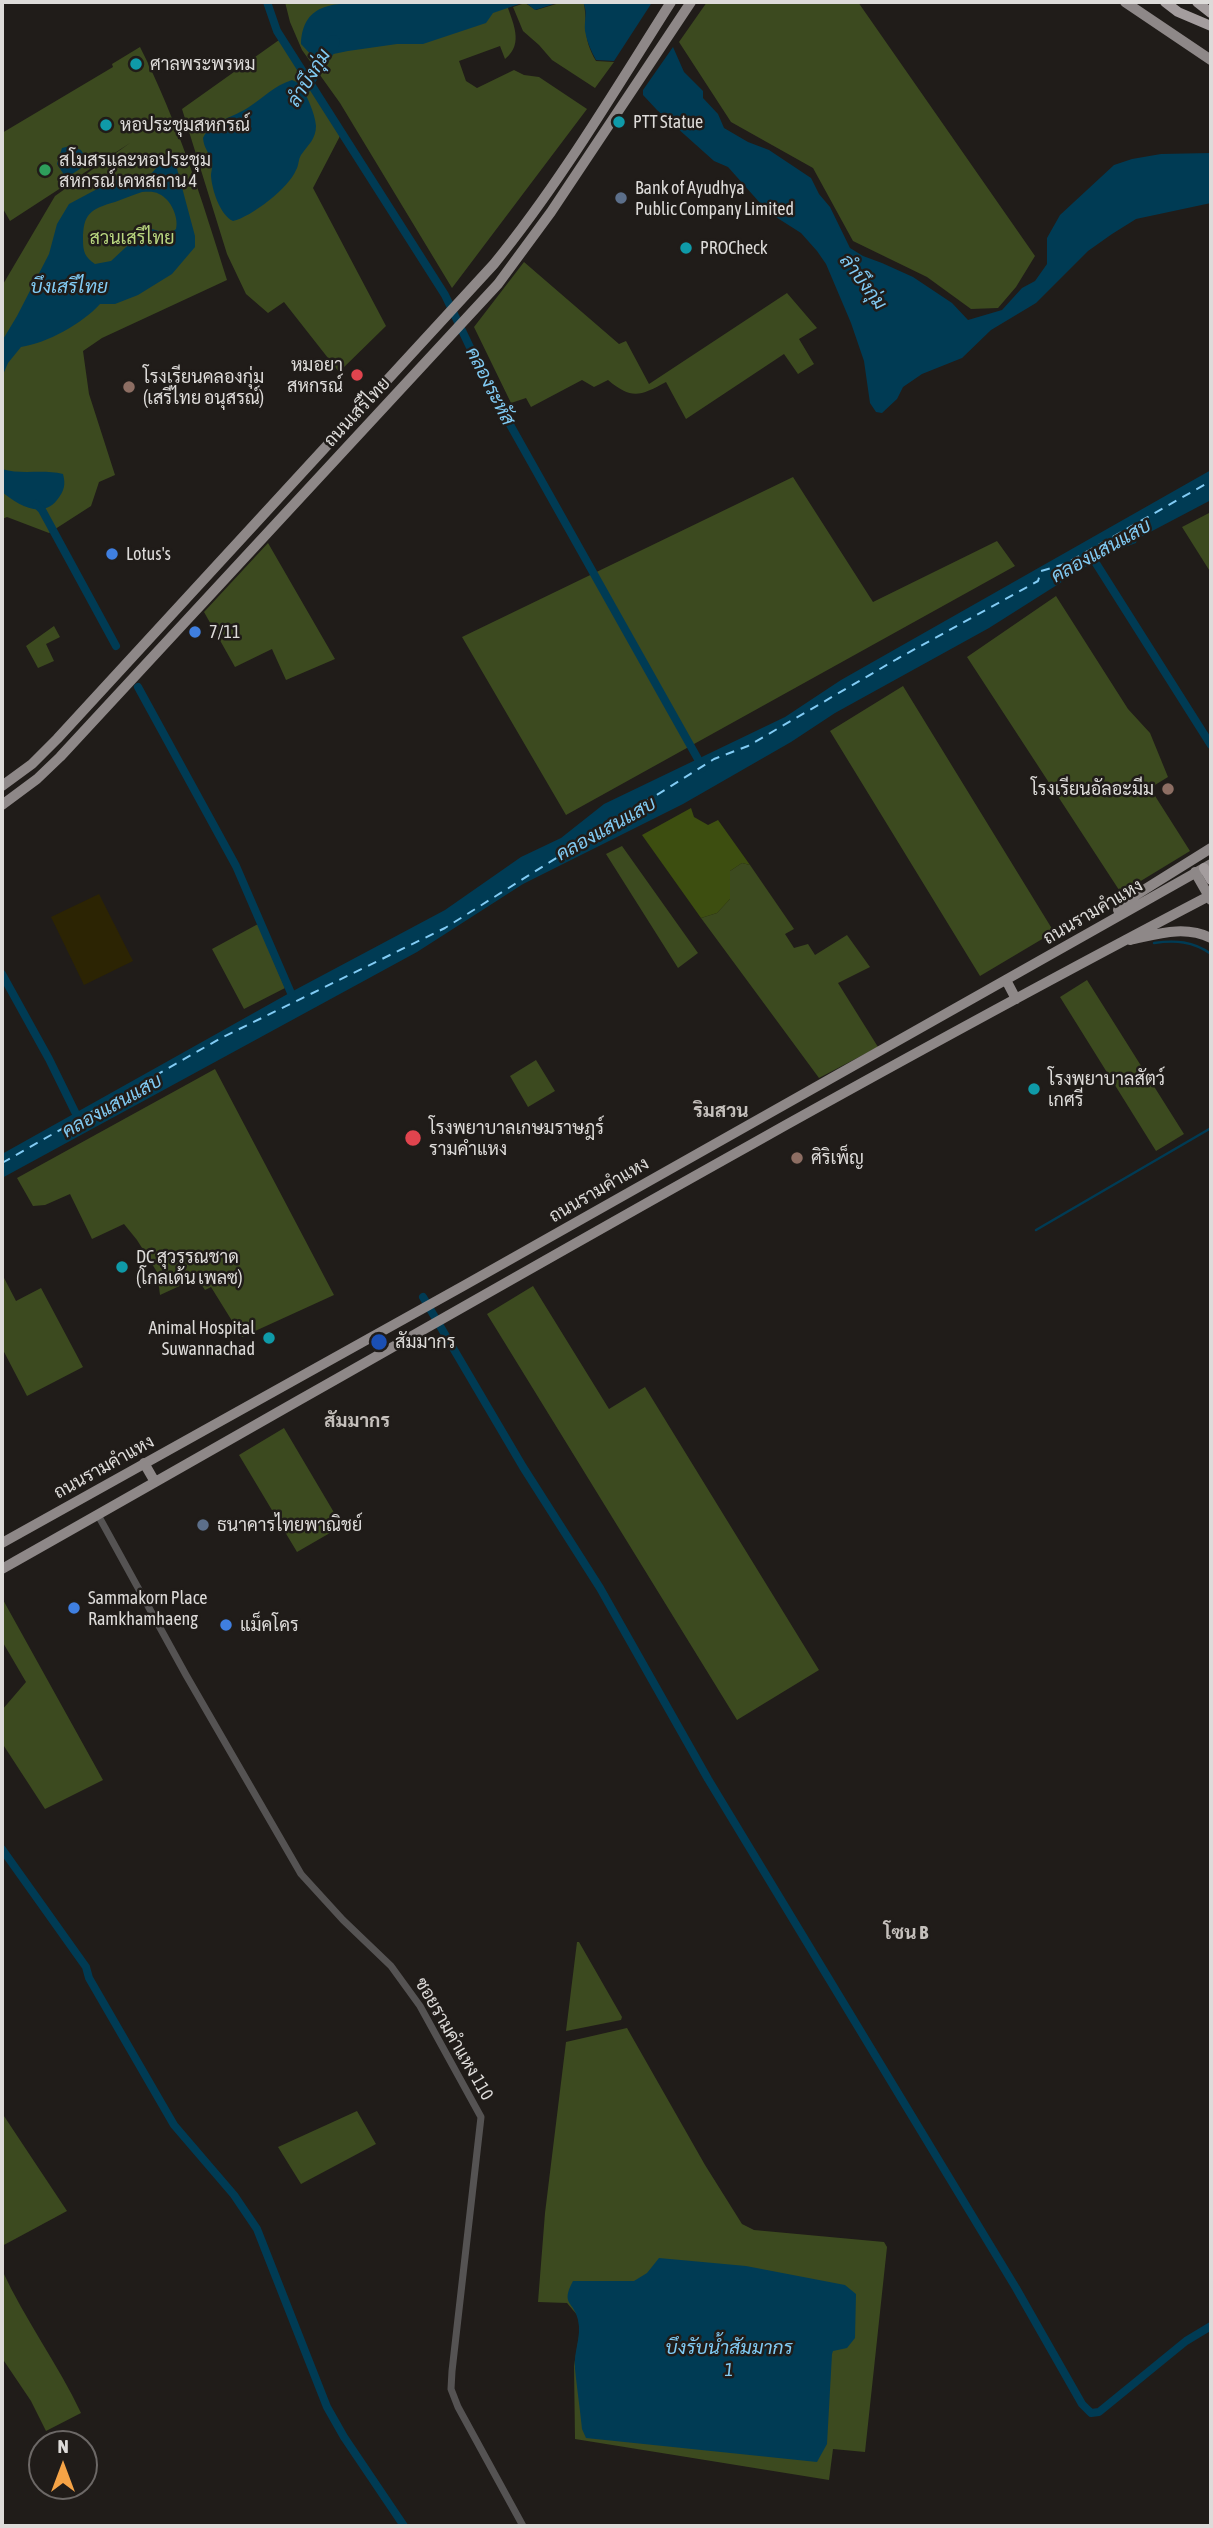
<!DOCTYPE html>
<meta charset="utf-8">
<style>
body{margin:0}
#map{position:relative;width:1213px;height:2528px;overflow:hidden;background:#201c19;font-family:"Asap Condensed",sans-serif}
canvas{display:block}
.frame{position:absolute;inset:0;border:4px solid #dddbd9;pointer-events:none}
.north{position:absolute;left:28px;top:2430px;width:70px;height:70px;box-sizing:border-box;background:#201c19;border:2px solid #6c6866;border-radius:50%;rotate:0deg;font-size:19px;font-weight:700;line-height:28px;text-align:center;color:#dddbd9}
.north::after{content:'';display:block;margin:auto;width:24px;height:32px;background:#f5a346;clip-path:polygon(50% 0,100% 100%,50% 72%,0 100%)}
</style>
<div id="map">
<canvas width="1213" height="2528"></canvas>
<div class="frame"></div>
<div class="north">N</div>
</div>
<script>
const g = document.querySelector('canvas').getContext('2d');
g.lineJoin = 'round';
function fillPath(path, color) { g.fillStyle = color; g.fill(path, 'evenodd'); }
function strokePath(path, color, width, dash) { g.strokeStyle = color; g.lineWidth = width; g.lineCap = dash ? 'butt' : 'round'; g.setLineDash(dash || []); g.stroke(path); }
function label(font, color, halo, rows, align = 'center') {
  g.font = font + ' "Asap Condensed",Sarabun,sans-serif'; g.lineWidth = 5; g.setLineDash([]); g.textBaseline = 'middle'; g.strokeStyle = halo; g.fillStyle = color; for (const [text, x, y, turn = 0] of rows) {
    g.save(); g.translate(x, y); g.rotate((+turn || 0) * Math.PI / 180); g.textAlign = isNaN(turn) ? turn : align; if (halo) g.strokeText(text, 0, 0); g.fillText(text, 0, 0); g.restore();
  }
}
const green = new Path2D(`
 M285 2H506C512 22 525 43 505 59L500 46 459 61 466 81 477 88 514 70 524 75 539 77 587 109 452 288 340 103 302 50 290 22Z
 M563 2 584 4C588 27 582 37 596 61L614 62 595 88 552 60 539 45 523 31 513 7 525 3 536 10Z
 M707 2H858L1035 256 1016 287 998 308 971 309 927 277 853 241 813 168 731 122 679 42Z
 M279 40 340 136 313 188 386 326 339 372 284 302 268 313 246 294 227 254 182 109Z
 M140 47C178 122 202 200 227 280L102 338 83 351 89 394 115 475 99 482 91 506 49 533 7 517 2 519V286L55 196 130 143 10 221 2 207V133L113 67 112 64Z
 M524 262 619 344 626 341 649 384 787 293 817 328 799 339 814 364 798 374 784 354 686 419 666 382C640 396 632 400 608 380L594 387 582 380 531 407 526 398 511 403 474 327Z
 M793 477 873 602 997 541 1015 566 566 815 462 637Z
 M1211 512V573L1182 527Z
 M268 543 335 659 286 680 272 649 235 667 204 612Z
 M1056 596 1128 709 1150 733 1168 777 1150 788 1190 851 1121 893 967 657Z
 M54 626 60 637 46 644 54 661 38 668 26 646Z
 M903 686 1054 932 980 976 830 731Z
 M622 846 698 953 678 968 606 854Z
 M742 863 750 865 794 929 785 934 794 948 808 944 815 955 847 935 870 967 838 983 878 1047 819 1078 701 918 717 913 730 899V871Z
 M258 924 285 988 244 1009 212 949Z
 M1087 980 1184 1134 1156 1151 1060 997Z
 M536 1060 555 1091 528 1107 510 1076Z
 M215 1069 334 1295 242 1337 211 1287 205 1290 197 1278 160 1295 157 1272 137 1240 124 1224 92 1239 70 1194 45 1205 33 1206 17 1178Z
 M2 1274 16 1301 41 1288 83 1367 27 1396 2 1348Z
 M533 1286 609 1409 645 1387 819 1670 737 1720 487 1314Z
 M284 1428 342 1526 297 1552 239 1455Z
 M2 1598 103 1780 45 1809 2 1743V1710L26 1682 2 1641Z
 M577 1942H579L622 2017 621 2020 566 2031Z
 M627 2028 705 2165 742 2224 754 2230 884 2242 887 2247 865 2452 833 2449 829 2480 575 2439 574 2366 580 2330 578 2316 567 2303 538 2302 545 2213 566 2042Z
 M357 2111 376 2144 301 2184 278 2147Z
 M2 2113 67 2211 2 2246Z
 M2 2270C25 2320 58 2364 81 2413L46 2431 31 2401 2 2358Z`);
const forest = new Path2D(`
 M691 808 694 817 708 825 718 820 750 865 742 863 730 871V899L717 913 701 918 642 835Z`);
const sand = new Path2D(`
 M99 894 133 961 84 985 51 917Z`);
const water = new Path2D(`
 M373 2H560L535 10 525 2 493 13 486 23 423 44H397L348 51 314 58 301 44C303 0 337 4 373 2Z
 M583 2H650L651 4 614 61 596 60C591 51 587 42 585 31 584 20 588 12 583 2Z
 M673 47 684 72 703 91V98L718 114 724 128 748 142 769 150 811 178 819 194 830 207 850 248 863 256 882 263 913 277 952 303 968 320 1002 310 1022 288 1035 281 1047 264V238L1060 215 1114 165 1132 159 1161 154 1211 153V203L1136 219 1112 234 1088 251 1036 303 991 330 962 358 922 374 903 387 897 399 882 413 876 412 870 403 864 361 851 323 826 264 817 251 801 233 768 212 728 167 714 161 657 110 643 95V90Z
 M292 80 301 84C306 96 315 112 316 126 316 139 308 145 301 155 298 160 299 165 296 170 289 188 251 217 233 221 220 215 212 190 211 176 211 170 214 165 211 159 208 151 204 148 203 138 210 121 235 117 249 107 264 97 274 86 292 80Z
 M70 146 81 150 89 163 66 178 57 164 62 148Z
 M165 158 170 159 176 165 195 236V247L172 274 138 295 115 304H100C82 324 47 343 21 347L8 363 2 377V341L17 316 49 254 57 224 69 204 114 180 151 174ZM142 192C147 192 154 191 159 194 171 199 179 218 176 229L169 234 152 229 140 234 111 261 95 264C85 257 83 252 83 240 83 214 90 209 115 202 124 199 132 195 142 192Z
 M2 469C21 475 43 469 63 474 66 485 64 491 57 500 41 520 17 504 2 492Z
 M1211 470V500L1137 539 1136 543 1122 548 1117 547 989 628 835 713 791 742 683 804 523 884 417 952 2 1178V1154L293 991 445 910 521 857 561 838 604 804 785 717 841 680Z
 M659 2258 746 2266 845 2285 856 2294 855 2338 847 2348 833 2351 832 2354 827 2444 817 2462 586 2438 582 2429C580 2409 577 2389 575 2369 573 2352 582 2337 578 2320 574 2301 560 2305 573 2281H634L647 2273Z`);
const stream = new Path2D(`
 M1154 943C1175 940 1193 941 1211 954
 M1036 1230 1211 1128`);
const canal = new Path2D(`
 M267 2 277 31 445 295 490 389 703 768
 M36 504 42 510 116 646
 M1092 557 1211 745
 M138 687 236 866 294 1000
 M2 974 49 1059 79 1120
 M423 1297 523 1467 600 1588 708 1779 1016 2288 1082 2404 1091 2413 1099 2412 1186 2341 1211 2326
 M2 1849 86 1967 89 1978 174 2125 234 2195 257 2229 327 2407 344 2437 404 2526`);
const river = new Path2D(`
 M293 104 333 42`);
const ferry = new Path2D(`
 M2 1163 221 1038 445 928 714 759 748 746 897 659 1038 581 1041 571 1065 564 1211 481`);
const minor = new Path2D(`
 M98 1515 186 1675 301 1874 343 1920 391 1966 420 2006 481 2117 452 2371 451 2389 458 2407 523 2526`);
const major = new Path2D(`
 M1125 2 1211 60
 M2 786 32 764 57 739 494 264C560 183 615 90 671 2
 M2 805 37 779 60 757 498 284 551 212 691 2
 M1195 872 1211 900
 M1118 910 1131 898 1211 848
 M1130 940C1158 934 1184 925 1211 938
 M1006 980 1016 999
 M144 1463 155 1482
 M2 1543 465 1285 1211 864
 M2 1569C404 1342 802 1109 1211 895`);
const highway = new Path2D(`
 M1165 2 1178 12 1211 26
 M1197 2 1211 13
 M1204 868 1211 880`);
const markers = [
 [136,64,7,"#0f9aa8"],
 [619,122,7,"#0f9aa8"],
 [106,125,7,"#0f9aa8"],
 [45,170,7,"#2e9e5b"],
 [621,198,7,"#5c6f8a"],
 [686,248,7,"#0f9aa8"],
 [357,375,7,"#e0444e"],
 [129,387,7,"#8d6e63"],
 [112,554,7,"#3f7fe0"],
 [195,632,7,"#3f7fe0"],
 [1168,789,7,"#8d6e63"],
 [1034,1089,7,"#0f9aa8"],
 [413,1138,9,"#e0444e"],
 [797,1158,7,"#8d6e63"],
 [122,1267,7,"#0f9aa8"],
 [269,1338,7,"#0f9aa8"],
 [379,1342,9,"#1a4fb4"],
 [203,1525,7,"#5c6f8a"],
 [74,1608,7,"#3f7fe0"],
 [226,1625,7,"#3f7fe0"]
];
const poiNames = [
 ["ศาลพระพรหม",150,64],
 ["PTT Statue",633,122],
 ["หอประชุมสหกรณ์",120,125],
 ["สโมสรและหอประชุม",59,160],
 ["สหกรณ์ เคหสถาน 4",59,181],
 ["Bank of Ayudhya",635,188],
 ["Public Company Limited",635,209],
 ["PROCheck",700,248],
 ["หมอยา",343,365,"right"],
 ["สหกรณ์",343,386,"right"],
 ["โรงเรียนคลองกุ่ม",143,377],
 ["(เสรีไทย อนุสรณ์)",143,398],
 ["Lotus's",126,554],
 ["7/11",209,632],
 ["โรงเรียนอัลอะมีม",1154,789,"right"],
 ["โรงพยาบาลสัตว์",1048,1079],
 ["เกศรี",1048,1100],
 ["โรงพยาบาลเกษมราษฎร์",429,1128],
 ["รามคำแหง",429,1149],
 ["ศิริเพ็ญ",811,1158],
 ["DC สุวรรณชาด",136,1257],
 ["(โกลเด้น เพลซ)",136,1278],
 ["Animal Hospital",255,1328,"right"],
 ["Suwannachad",255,1349,"right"],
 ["สัมมากร",395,1342],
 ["ธนาคารไทยพาณิชย์",217,1525],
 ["Sammakorn Place",88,1598],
 ["Ramkhamhaeng",88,1619],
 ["แม็คโคร",240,1625]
];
const parkNames = [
 ["สวนเสรีไทย",132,238]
];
const streetNames = [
 ["ถนนเสรีไทย",357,412,-47],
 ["ถนนรามคำแหง",1093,912,-30],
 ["ถนนรามคำแหง",599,1190,-30],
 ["ถนนรามคำแหง",104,1467,-29],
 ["ซอยรามคำแหง 110",454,2039,60]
];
const waterNames = [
 ["ลำบึงกุ่ม",309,78,-58],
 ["ลำบึงกุ่ม",863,282,53],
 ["บึงเสรีไทย",69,287],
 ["คลองระหัส",490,386,63],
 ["คลองแสนแสบ",1101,551,-29],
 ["คลองแสนแสบ",606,829,-29],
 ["คลองแสนแสบ",112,1106,-29],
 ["บึงรับน้ำสัมมากร",729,2348],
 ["1",729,2370]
];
const neighbourhoodNames = [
 ["ริมสวน",721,1111],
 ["สัมมากร",357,1421],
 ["โซน B",906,1933]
];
fillPath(green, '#3c4a1f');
fillPath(forest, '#3d4e10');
fillPath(sand, '#2c2403');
fillPath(water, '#003b54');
strokePath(stream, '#003b54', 2.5);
strokePath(canal, '#003b54', 8);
strokePath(river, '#003b54', 14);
strokePath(ferry, '#81cbf4', 2, [9, 7]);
strokePath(minor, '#555353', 7);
strokePath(major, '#8e8888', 10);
strokePath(highway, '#a49d9e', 10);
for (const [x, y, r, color] of markers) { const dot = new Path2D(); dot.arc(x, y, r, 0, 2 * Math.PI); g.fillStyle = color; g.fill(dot); strokePath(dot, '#201c19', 2.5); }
label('18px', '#dddbd9', '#201c19', poiNames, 'left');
label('18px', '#b9d67f', '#201c19', parkNames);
label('18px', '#dddbd9', '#201c19', streetNames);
label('italic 19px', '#81cbf4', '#201c19', waterNames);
label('bold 19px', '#c5c0bc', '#201c19', neighbourhoodNames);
</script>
